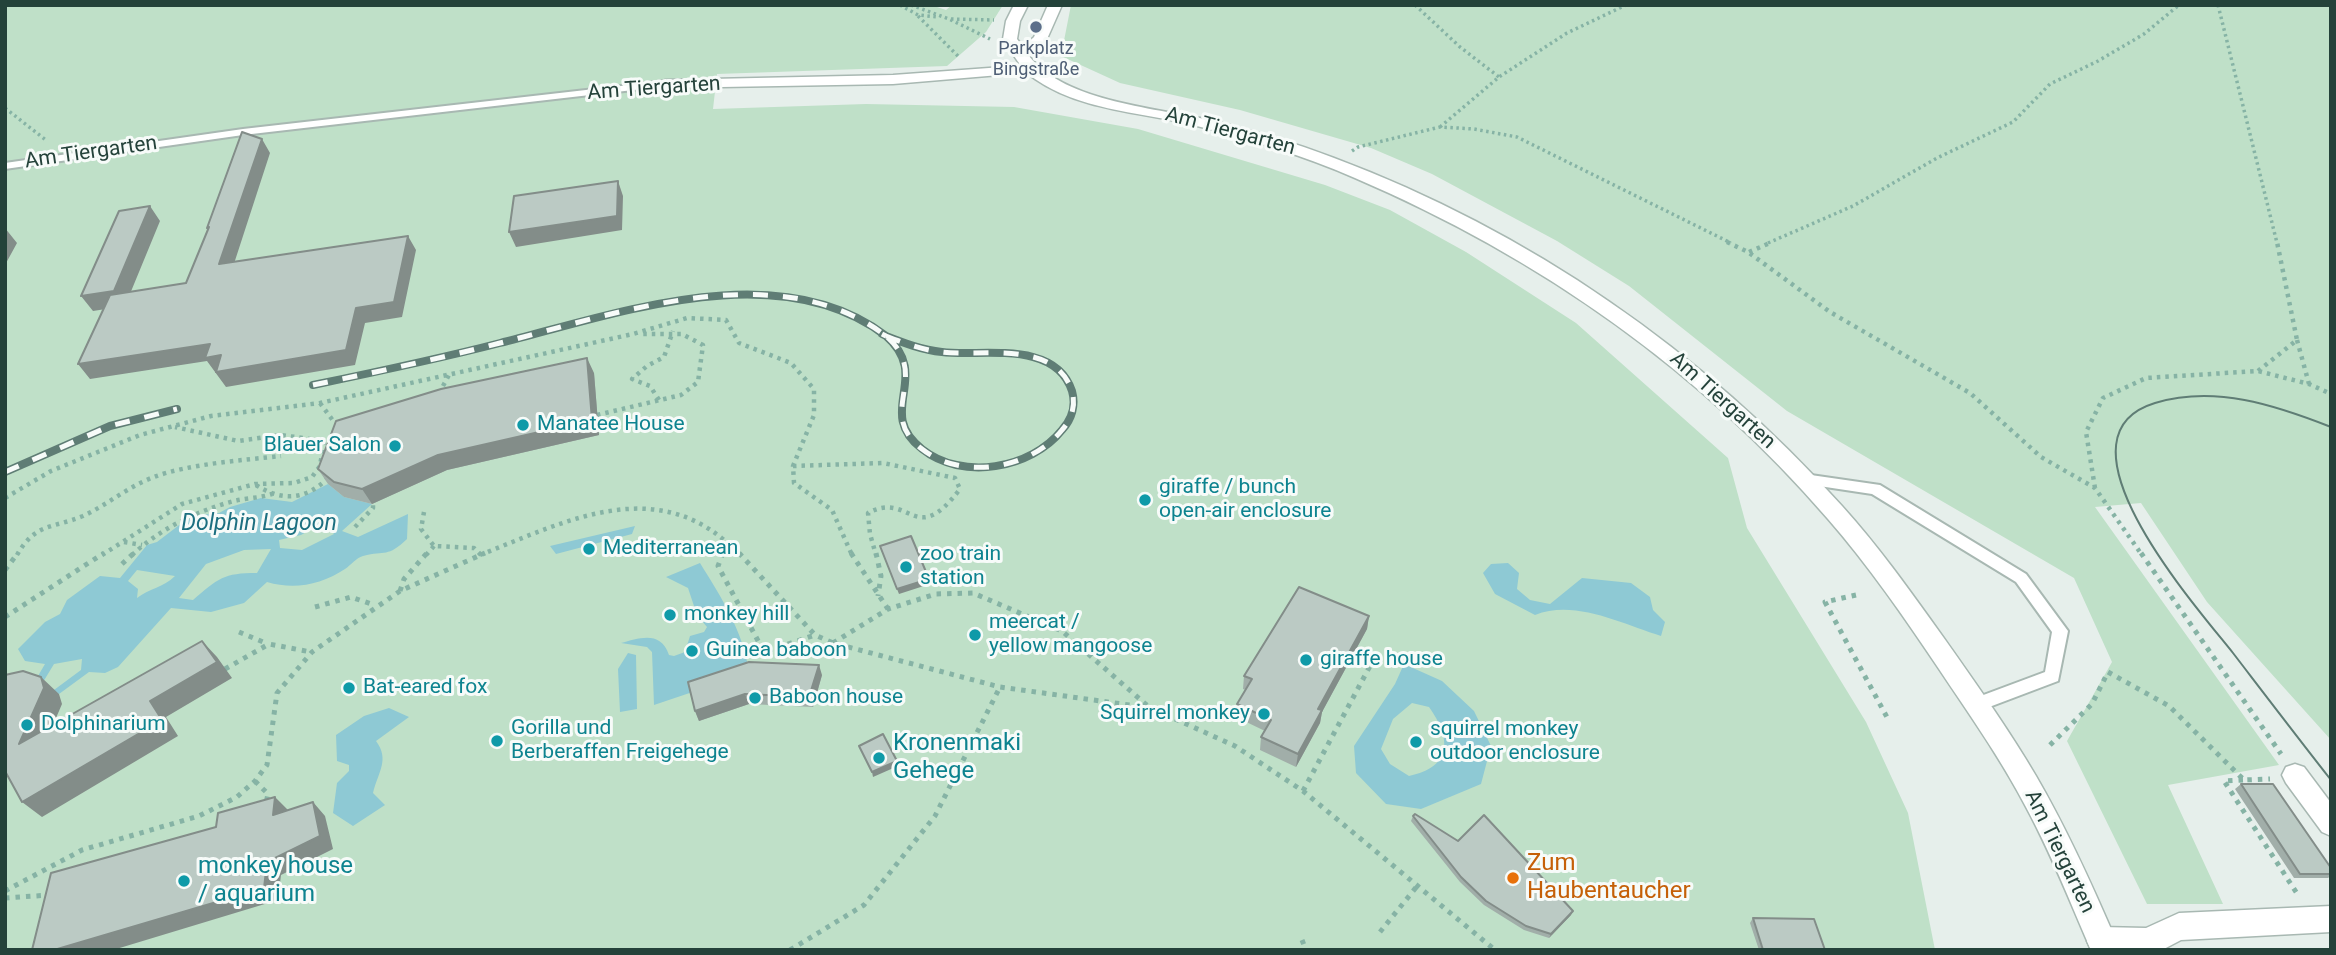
<!DOCTYPE html>
<meta charset="utf-8">
<style>
body{margin:0}
#map{position:relative;width:2336px;height:955px;overflow:hidden;background:#e6efeb;font-family:Roboto,sans-serif}
canvas{display:block}
.frame{position:absolute;inset:0;border:7px solid #24423a;pointer-events:none}
</style>
<div id="map">
<canvas width="2336" height="955"></canvas>
<div class="frame"></div>
</div>
<script>
const g = document.querySelector('canvas').getContext('2d');
g.lineJoin = 'round';
function fillPath(path, color) { g.fillStyle = color; g.fill(path, 'evenodd'); }
function strokePath(path, color, width, dash) { g.strokeStyle = color; g.lineWidth = width; g.lineCap = dash ? 'butt' : 'round'; g.setLineDash(dash || []); g.stroke(path); }
function label(font, color, halo, rows, align = 'center') {
  g.font = font + ' Roboto,sans-serif'; g.lineWidth = 6; g.setLineDash([]); g.textBaseline = 'middle'; g.strokeStyle = halo; g.fillStyle = color; for (const [text, x, y, turn = 0] of rows) {
    g.save(); g.translate(x, y); g.rotate((+turn || 0) * Math.PI / 180); g.textAlign = isNaN(turn) ? turn : align; if (halo) g.strokeText(text, 0, 0); g.fillText(text, 0, 0); g.restore();
  }
}
const green = new Path2D(`
 M5 5H931L946 10 952 5H1003L986 32 947 66 717 74 713 109 866 104 1014 107 1138 129 1325 185 1390 210 1466 252 1576 323 1728 458 1747 528 1866 722 1908 813 1935 950H5Z
 M1071 5H2331V740L2207 602 2141 503 2095 507 2279 765 2168 785 2223 904H2147L2067 741 2112 662 2074 578 1787 411 1629 286 1557 241 1432 174 1371 148 1240 110 1120 83 1061 56Z`);
const water = new Path2D(`
 M328 484 344 497 372 504 342 531 358 537 408 514 407 539C387 558 386 550 363 556 356 558 351 565 345 569 321 585 294 590 267 582L244 603 211 612 171 608 118 667 105 673 89 672 59 694 54 690 81 670 82 659 54 664 40 687 31 688 45 664 25 661 18 649 45 622 60 614 67 600 100 576 120 578 147 545 157 542 191 516 219 513 230 507 261 498 292 502ZM324 522 334 534 302 550 280 548 279 540 301 535ZM271 549 257 573C223 573 219 578 193 600L179 598 206 564 244 550ZM137 570 175 576C163 588 150 588 137 598L138 589 128 581Z
 M635 526 632 534 556 554 550 546Z
 M700 563C721 597 744 632 749 673L654 705 652 652 647 647 621 643C639 638 661 630 669 655L674 656 685 652 690 636 704 632 707 627 697 615 688 588 666 577Z
 M1508 563 1519 573 1517 589 1530 600 1550 604 1582 578 1631 583 1650 597 1653 610 1665 622 1661 636C1622 624 1575 599 1535 615L1495 594 1483 573 1491 564Z
 M628 653 636 655 637 709 620 712 618 669Z
 M1404 664 1442 681 1474 711 1491 746 1481 784 1421 809 1386 804 1356 773 1354 746 1395 684ZM1412 703 1429 707C1452 739 1452 767 1409 776L1390 764 1381 749 1393 719Z
 M389 708 409 717 376 741C390 760 378 772 373 793L385 805 353 826 333 813 337 783 349 771V765L337 761 336 735 364 716Z`);
const pathFar2 = new Path2D(`
 M900 5 918 15 938 17
 M911 5 949 19 990 39
 M1415 5 1460 47 1499 77
 M2218 5 2277 243
 M918 16 959 57
 M951 19 994 20
 M5 108 47 141
 M1440 127 1499 77 1567 33 1626 5
 M1352 151 1358 147 1440 127 1474 129 1517 137 1731 243
 M1768 243 1853 206 1937 158 2013 122 2050 84 2098 61 2144 34 2179 5`);
const pathFar1 = new Path2D(`
 M1727 242 1748 252 1830 312 1970 393 2041 457 2095 488 2142 555
 M1749 252 1772 242
 M2297 340 2309 384
 M2258 371 2297 340 2277 242
 M443 386 449 375
 M659 400 650 386 632 379 647 366 664 357 673 331
 M320 403 334 422
 M597 415 681 395 698 382 703 345 682 334H643
 M793 466 883 463 955 478 960 489C914 550 911 490 868 513L870 534 876 555
 M256 485C282 502 306 500 328 478
 M2095 488 2086 432 2103 398 2146 378 2258 371 2309 384 2331 394
 M5 498 51 471 140 435 211 416 320 403 633 334 687 318 726 320 739 343 791 363 814 389V415L793 466 794 483 832 510 852 555
 M424 512 421 529 434 546 474 548 481 555
 M355 527 373 508V501L370 500
 M124 542 142 545
 M17 555C36 522 52 529 83 516 107 505 129 486 154 477 188 464 244 460 281 456
 M102 555 182 504 255 484 294 483 312 477 320 466 324 441 281 435 238 441 175 427
 M132 555C160 529 196 511 234 501 246 498 260 498 272 494
 M426 555 434 546
 M480 555C569 520 661 471 740 555
 M722 555 727 541`);
const path = new Path2D(`
 M723 553 718 566 764 652 815 635
 M739 553 815 635 833 643 1000 687 1151 708 1235 746 1303 791 1495 950
 M851 553 888 609
 M876 553 881 576 878 596
 M2141 553 2281 754
 M122 564 134 553
 M5 570 18 553
 M400 591 404 579 427 553
 M1856 595 1825 602 1889 721
 M315 607 351 597 374 605
 M5 617 104 553
 M239 632 268 644
 M833 643 888 609 936 594 973 593 1062 631 1150 708
 M225 669 269 644 311 652
 M2050 745 2092 704 2108 672 2169 706 2244 780 2270 779
 M2243 780 2224 781 2298 895
 M255 781 268 794 266 803
 M1303 791 1370 666 1352 658
 M5 891 82 850 199 816 237 797 255 781 267 765 277 693 312 652 400 591 485 553
 M5 898 50 895
 M1380 932 1418 885
 M1302 940 1306 950
 M790 950 864 905 935 816 1000 687`);
const service = new Path2D(`
 M665 81 670 84 668 86 243 135 5 169V163L243 129Z
 M1804 474 1880 485 2026 574 2068 631 2058 681 1976 712 1970 710 1968 705 1970 700 2045 672 2052 632 2016 582 1872 494 1799 483 1797 479 1799 475Z`);
const pedestrian = new Path2D(`
 M2295 764 2304 767 2331 803V836L2322 832 2286 783 2282 775 2286 767Z
 M2331 906V932L2181 940 2162 950H2091L2087 941 2091 931 2101 927 2146 928 2179 913Z`);
const minor = new Path2D(`
 M1030 65 1035 66 1037 69 1035 72 893 84 665 88 658 84 665 80 893 75Z`);
const tertiary = new Path2D(`
 M1014 5H1028L1020 21 1017 39 1023 47 1034 37 1048 5H1062L1047 39 1029 56C1066 103 1159 108 1214 121 1255 131 1295 143 1334 158 1529 231 1704 352 1842 506 1880 548 1913 595 1946 641 1977 685 2009 730 2036 776 2068 831 2095 891 2120 950H2091C2070 902 2051 853 2026 807 2001 759 1969 714 1939 669 1904 617 1869 566 1828 519 1699 369 1537 256 1355 178 1300 154 1243 137 1185 123 1136 112 1078 109 1035 79 1021 70 1013 53 1003 39L1006 21Z`);
const tram = new Path2D(`
 M2331 427C2275 405 2215 385 2155 403 2044 437 2200 611 2233 653 2266 696 2298 738 2331 780`);
const rail = new Path2D(`
 M882 334 886 336
 M886 336C904 343 922 350 942 352 981 357 1055 339 1072 391 1076 405 1072 419 1062 430 1031 469 962 481 922 449 874 412 933 377 886 336Z
 M313 385C376 372 438 359 500 343 616 314 779 254 886 336
 M5 472 110 426 177 409`);
const wall = new Path2D(`
 M594 373 599 435 447 470 372 504 344 497 328 484 318 469Z
 M1369 616 1367 629 1322 712 1320 723 1296 767 1260 750 1261 737 1265 731 1236 717 1237 704 1246 690 1243 689 1244 676Z
 M822 675 813 707 749 704 699 721 695 711 688 682Z
 M2241 784 2331 868V876L2328 878H2294L2235 789Z
 M1413 816 1571 915 1549 938 1524 930 1484 905 1460 882 1411 821Z
 M1753 918 1825 950H1759L1750 923Z`);
const shadedWall = new Path2D(`
 M262 139 270 153 229 279 219 264Z
 M618 181 623 196 622 230 516 247 509 232Z
 M150 206 160 221 125 306 93 311 81 296Z
 M5 228 17 243 5 265Z
 M408 236 416 250 402 317 365 323 355 365 226 387 207 361 90 379 78 364 356 308Z
 M587 358 594 373 599 435 447 470 372 504 362 489Z
 M929 579 930 584 899 594 897 589Z
 M1369 616 1367 629 1322 712 1320 723 1296 767 1298 754 1318 709Z
 M202 641 217 657 232 678 166 717 178 736 42 817 22 802 150 701Z
 M819 665 822 675 813 707 809 697Z
 M41 677 59 694 62 704 38 760 19 744Z
 M745 694 749 704 699 721 695 711Z
 M897 761 898 766 873 777 872 772Z
 M275 797 288 810 273 815Z
 M313 802 325 816 333 849 281 875 278 900 113 950H54L267 862Z
 M1573 911 1571 915 1549 938 1551 934Z`);
const building = new Path2D(`
 M242 132 262 139 219 264 408 236 394 302 356 308 346 350 216 372 221 355 205 358 210 344 78 364 110 295 186 283 209 227 207 228Z
 M618 181 617 216 509 232 514 196Z
 M150 206 114 291 81 296 119 211Z
 M587 358 592 420 438 455 362 489 334 482 318 469 336 421 441 389Z
 M911 536 929 579 897 589 880 546Z
 M1299 587 1369 616 1318 709 1322 710 1298 754 1261 737 1271 720 1237 704 1252 679 1244 676Z
 M202 641 217 662 150 701 162 720 22 802 5 771V675L23 671 41 677 44 688 19 744Z
 M749 662 819 665 809 697 745 694 695 711 688 682Z
 M883 734 897 761 872 772 859 746Z
 M2241 784H2273L2331 868V874H2300Z
 M275 797 273 815 313 802 320 836 267 862 264 888 54 950H32L51 873 216 827 218 813Z
 M1415 814 1458 841 1484 815 1573 911 1551 934 1526 926 1486 901 1461 877 1413 816Z
 M1753 918 1814 919 1825 950H1763Z`);
const markers = [
 [1036,27,7,"#5c6f8a"],
 [523,425,7,"#0f9aa8"],
 [395,446,7,"#0f9aa8"],
 [1145,500,7,"#0f9aa8"],
 [589,549,7,"#0f9aa8"],
 [906,567,7,"#0f9aa8"],
 [670,615,7,"#0f9aa8"],
 [975,635,7,"#0f9aa8"],
 [692,651,7,"#0f9aa8"],
 [1306,660,7,"#0f9aa8"],
 [349,688,7,"#0f9aa8"],
 [755,698,7,"#0f9aa8"],
 [1264,714,7,"#0f9aa8"],
 [27,725,7,"#0f9aa8"],
 [497,741,7,"#0f9aa8"],
 [1416,742,7,"#0f9aa8"],
 [879,758,7,"#0f9aa8"],
 [1513,878,7,"#e8710a"],
 [184,881,7,"#0f9aa8"]
];
const farServicenames = [
 ["Parkplatz",1036,49],
 ["Bingstraße",1036,70]
];
const streetNames = [
 ["Am Tiergarten",654,89,-4],
 ["Am Tiergarten",1230,132,15],
 ["Am Tiergarten",91,153,-8],
 ["Am Tiergarten",1722,401,42],
 ["Am Tiergarten",2059,852,64]
];
const cultureNames = [
 ["Manatee House",537,425],
 ["Blauer Salon",381,446,"right"],
 ["giraffe / bunch",1159,488],
 ["open-air enclosure",1159,512],
 ["Mediterranean",603,549],
 ["zoo train",920,555],
 ["station",920,579],
 ["monkey hill",684,615],
 ["meercat /",989,623],
 ["yellow mangoose",989,647],
 ["Guinea baboon",706,651],
 ["giraffe house",1320,660],
 ["Bat-eared fox",363,688],
 ["Baboon house",769,698],
 ["Squirrel monkey",1250,714,"right"],
 ["Dolphinarium",41,725],
 ["Gorilla und",511,729],
 ["Berberaffen Freigehege",511,753],
 ["squirrel monkey",1430,730],
 ["outdoor enclosure",1430,754]
];
const waterNames = [
 ["Dolphin Lagoon",259,524]
];
const nearCulturenames = [
 ["Kronenmaki",893,744],
 ["Gehege",893,772],
 ["monkey house",198,867],
 ["/ aquarium",198,895]
];
const nearFoodnames = [
 ["Zum",1527,864],
 ["Haubentaucher",1527,892]
];
fillPath(green, '#bfe0c8');
fillPath(water, '#8ec9d4');
strokePath(service, '#a8b8b2', 4);
strokePath(pedestrian, '#a8b8b2', 3);
strokePath(minor, '#a8b8b2', 3);
strokePath(tertiary, '#a8b8b2', 3);
strokePath(pathFar2, '#86b3a5', 3.5, [2.5, 3.5]);
strokePath(pathFar1, '#86b3a5', 4.5, [3.5, 5]);
strokePath(path, '#86b3a5', 5, [4.5, 6]);
fillPath(service, '#fff');
fillPath(pedestrian, '#fff');
fillPath(minor, '#fff');
fillPath(tertiary, '#fff');
strokePath(tram, '#5f7d75', 2);
strokePath(rail, '#5f7d75', 8);
strokePath(rail, '#f7fbf9', 5, [15]);
fillPath(wall, '#a1aea9');
fillPath(shadedWall, '#838d89');
fillPath(building, '#bbcac4');
strokePath(building, '#838d89', 2);
for (const [x, y, r, color] of markers) { const dot = new Path2D(); dot.arc(x, y, r, 0, 2 * Math.PI); g.fillStyle = color; g.fill(dot); strokePath(dot, '#f7fbf9', 2.5); }
label('18px', '#4e5e75', '#f7fbf9', farServicenames);
label('21px', '#24423a', '#f7fbf9', streetNames);
label('21px', '#0d838f', '#f7fbf9', cultureNames, 'left');
label('italic 23px', '#1c6f80', '#f7fbf9', waterNames);
label('24px', '#0d838f', '#f7fbf9', nearCulturenames, 'left');
label('24px', '#c56008', '#f7fbf9', nearFoodnames, 'left');
</script>
